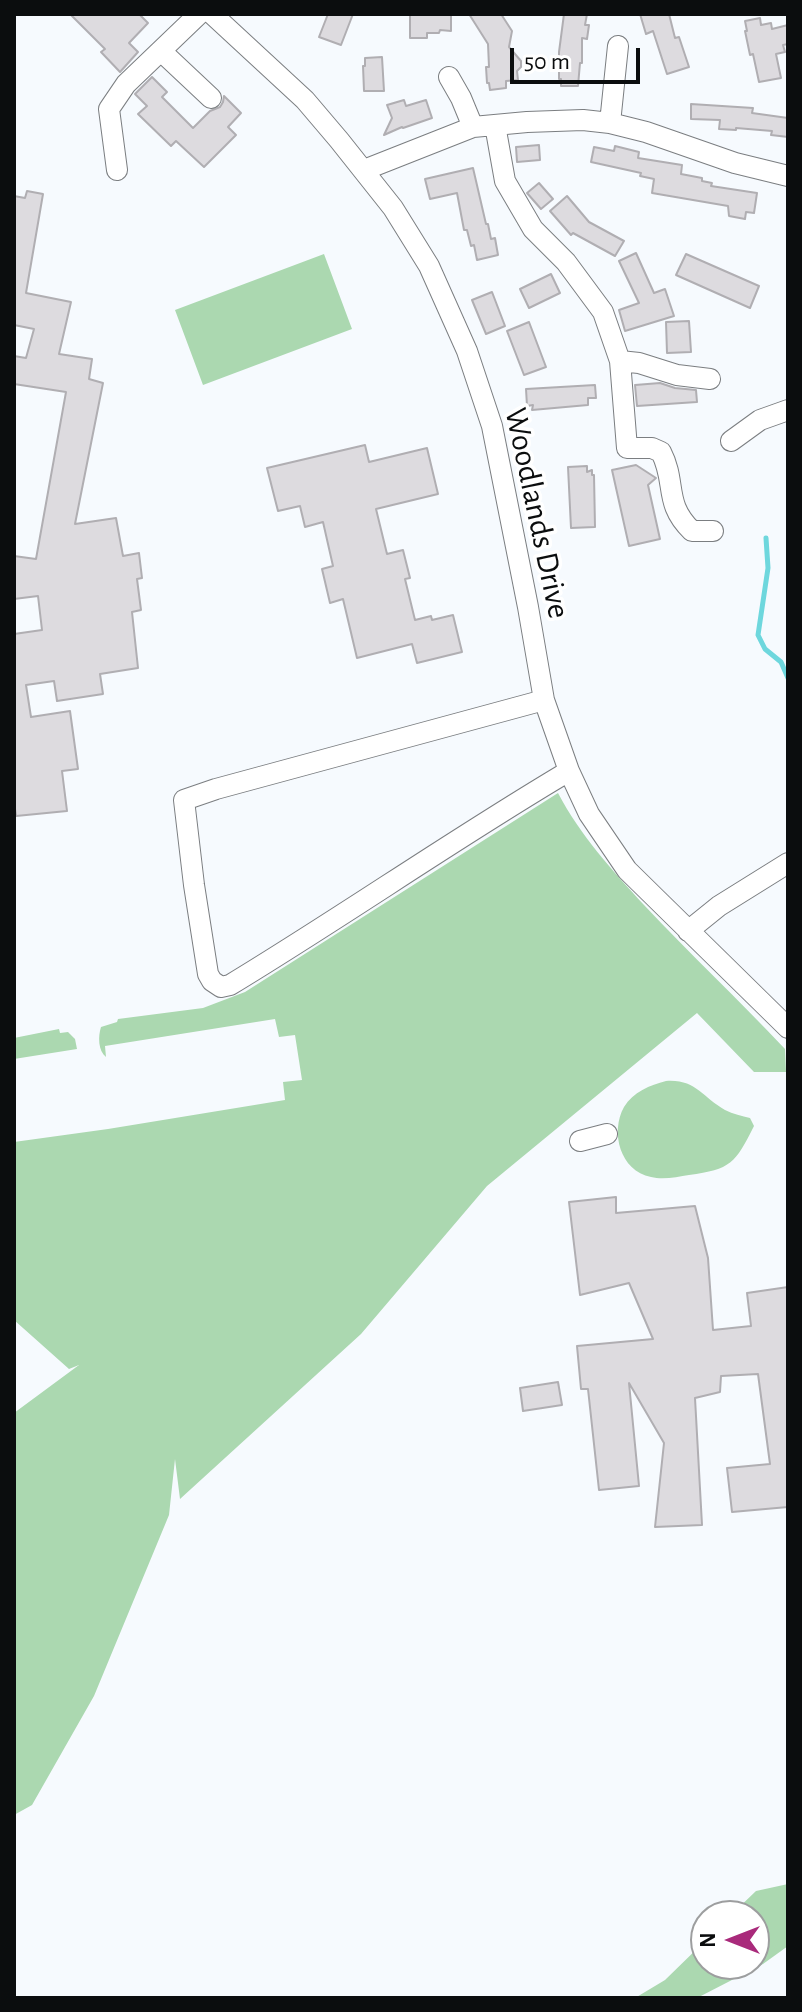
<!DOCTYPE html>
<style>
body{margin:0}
#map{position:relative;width:802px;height:2012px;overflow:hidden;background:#f6fafe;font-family:"Alegreya Sans",sans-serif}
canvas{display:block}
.frame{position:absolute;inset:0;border:16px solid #0b0d0e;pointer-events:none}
.north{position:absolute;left:690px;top:1900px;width:80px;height:80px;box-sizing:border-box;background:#fff;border:2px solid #9d9e9f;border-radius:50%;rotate:270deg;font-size:22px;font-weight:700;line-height:32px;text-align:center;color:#0b0d0e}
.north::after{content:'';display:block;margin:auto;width:28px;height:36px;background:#a92a7b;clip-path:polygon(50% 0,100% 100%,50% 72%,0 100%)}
.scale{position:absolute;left:510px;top:48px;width:130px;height:36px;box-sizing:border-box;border:4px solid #0b0d0e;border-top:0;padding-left:10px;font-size:24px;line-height:28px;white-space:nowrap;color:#0b0d0e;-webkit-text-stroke:6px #fff;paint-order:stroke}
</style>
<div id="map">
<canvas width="802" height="2012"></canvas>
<div class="frame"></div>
<div class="north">N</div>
<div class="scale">50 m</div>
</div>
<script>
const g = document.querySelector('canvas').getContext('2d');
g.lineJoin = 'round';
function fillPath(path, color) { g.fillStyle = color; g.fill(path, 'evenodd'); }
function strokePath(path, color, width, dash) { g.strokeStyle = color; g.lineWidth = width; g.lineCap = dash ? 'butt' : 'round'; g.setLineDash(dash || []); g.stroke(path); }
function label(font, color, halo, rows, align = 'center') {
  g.font = font + ' "Alegreya Sans",sans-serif'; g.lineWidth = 7; g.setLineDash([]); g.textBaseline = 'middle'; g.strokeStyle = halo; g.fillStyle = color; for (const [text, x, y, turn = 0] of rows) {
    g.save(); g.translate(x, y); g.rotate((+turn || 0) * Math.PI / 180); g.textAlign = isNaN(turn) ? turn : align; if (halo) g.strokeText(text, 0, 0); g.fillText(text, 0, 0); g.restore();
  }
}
const green = new Path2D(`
 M324 254 352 329 203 385 175 310Z
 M558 793C580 835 612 870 644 905 690 954 739 1000 785 1049L786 1072H754L697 1013 487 1186 361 1334 180 1499 175 1459 169 1515 94 1696 32 1805 14 1815V1413L79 1365 69 1369 14 1320V1142L108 1129 285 1100 283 1082 302 1080 295 1035 279 1037 275 1019 105 1046 106 1057C98 1051 98 1036 101 1027L117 1022 118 1019 203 1008 245 992Z
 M59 1029 60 1033 68 1032 75 1039 77 1049 14 1059V1038Z
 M666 1081C696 1079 702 1097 725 1110 733 1114 742 1116 750 1118L754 1126C735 1164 731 1169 689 1175 677 1177 663 1180 651 1177 620 1171 610 1132 624 1107 633 1092 650 1085 666 1081Z
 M788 1884V1946L763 1964 697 1998H635L665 1980 706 1940V1964H754V1916H730L756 1891Z`);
const stream = new Path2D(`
 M766 538 768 568 758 635 765 649 781 662 788 678`);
const building = new Path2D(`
 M70 14H139L148 23 129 43 138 52 120 72 101 52 105 49Z
 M328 14H353L341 45 319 37Z
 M410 14H451V31L440 30 439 33H427V38H410Z
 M469 14H501L512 31 509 47 521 61V67L517 71 518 80 506 81V88L490 90 489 83H487L486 67H489L488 44Z
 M564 14H587L585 25H589L587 39 582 38V63H580L578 86H561V79H559V52Z
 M640 14H669L675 38 679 37 689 67 667 74 653 31 646 34Z
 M760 18 761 25 771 23 772 29 788 25V44L783 45 785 52 776 54 781 78 759 82 753 54 750 55 745 31H747L745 21Z
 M382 57 384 91H364L363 66H365V58Z
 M152 77 167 92 162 97 193 128 210 111 220 107 223 102 224 96 241 113 228 127 236 135 204 167 176 141 171 146 138 114 147 106 135 94Z
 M404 100 406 106 426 100 432 118 403 128 402 127 384 135 392 118 387 105Z
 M691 104 753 108 752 113 788 118V137L771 135 772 131 736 128V130L719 129 720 120 691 119Z
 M539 145 540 160 517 162 516 147Z
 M615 146 639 152 638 158 682 165 681 174 702 178V181L712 183 711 186 757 193 754 213 746 212 745 219 729 216 728 206 652 193 654 179 640 176 641 173 591 162 594 147 614 151Z
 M473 168 486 224H488L491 239 495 238 498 255 477 260 474 245 471 246 467 230H464L457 193 430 199 425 179Z
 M539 183 553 199 541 209 527 193Z
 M27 191 43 194 26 293 71 302 59 354 92 359 89 379 103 383 75 524 116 518 123 556 139 553 142 578 137 579 141 610 132 612 138 668 100 674 103 694 57 701 54 681 26 685 31 717 70 711 78 769 62 771 67 811 16 816 14 802V634L42 630 38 596 14 599V556L36 559 66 392 14 384V356L26 358 34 329 14 325V196L25 198Z
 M567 196 589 222 624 241 615 256 573 233 571 235 550 211Z
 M636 253 654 293 665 289 674 316 625 331 619 310 639 303 619 261Z
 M686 254 759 286 750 308 676 275Z
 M551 274 560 293 529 308 520 289Z
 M492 292 505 326 486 334 472 300Z
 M689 321 691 352 667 353 666 322Z
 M529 322 546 367 524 375 507 331Z
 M660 383 675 388 696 390 697 402 637 406 635 385Z
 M595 385 596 398H588V405L532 410 533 405 527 406 526 389Z
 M365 445 369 462 427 448 438 494 376 509 387 554 403 550 410 578 405 579 415 620 431 616 432 620 453 615 462 652 417 663 412 644 357 658 343 599 330 603 322 569 333 566 323 522 305 527 300 506 278 511 267 468Z
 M636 465 656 478 648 485 660 539 629 546 612 470Z
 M587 466V472L592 470V475H594L595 527 571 528 568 467Z
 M616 1197V1213L695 1206 708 1258 713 1330 751 1326 747 1293 788 1287V1507L732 1512 727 1468 770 1464 758 1374 721 1376 720 1392 695 1398 702 1525 655 1527 664 1443 629 1383 639 1486 599 1490 588 1389H581L577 1346 653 1339 629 1283 580 1295 569 1202Z
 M558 1382 562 1405 523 1411 520 1388Z`);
const minor = new Path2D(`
 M212 14 305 100 339 140 393 208 429 266 467 351 492 426 528 607 544 700 569 771 589 814 627 870 788 1028
 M161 51 211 98
 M449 77 461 98 473 127
 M610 123 618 46
 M495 125 505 181 533 229 566 262 603 312 620 361 639 363 677 375 710 379
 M117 170 109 109 126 84 199 14
 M364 170 473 127 527 122 583 120 610 123 646 132 735 163 788 176
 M620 361 627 448H652L661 452C677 483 663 503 692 531H713
 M731 441 760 420 788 410
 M544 700 216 789 184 800 194 885 208 974 212 981 221 987 230 985C344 916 454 839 569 771
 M688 931 719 906 788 863
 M580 1141 607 1134`);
const streetNames = [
 ["Woodlands Drive",537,513,78]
];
fillPath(green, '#abd8b0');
strokePath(stream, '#6ed7dd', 5);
fillPath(building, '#dddbdf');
strokePath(building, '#b0aeb2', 2);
strokePath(minor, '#7b7e81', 22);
strokePath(minor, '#fff', 20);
label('32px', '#0b0d0e', '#fff', streetNames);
</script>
